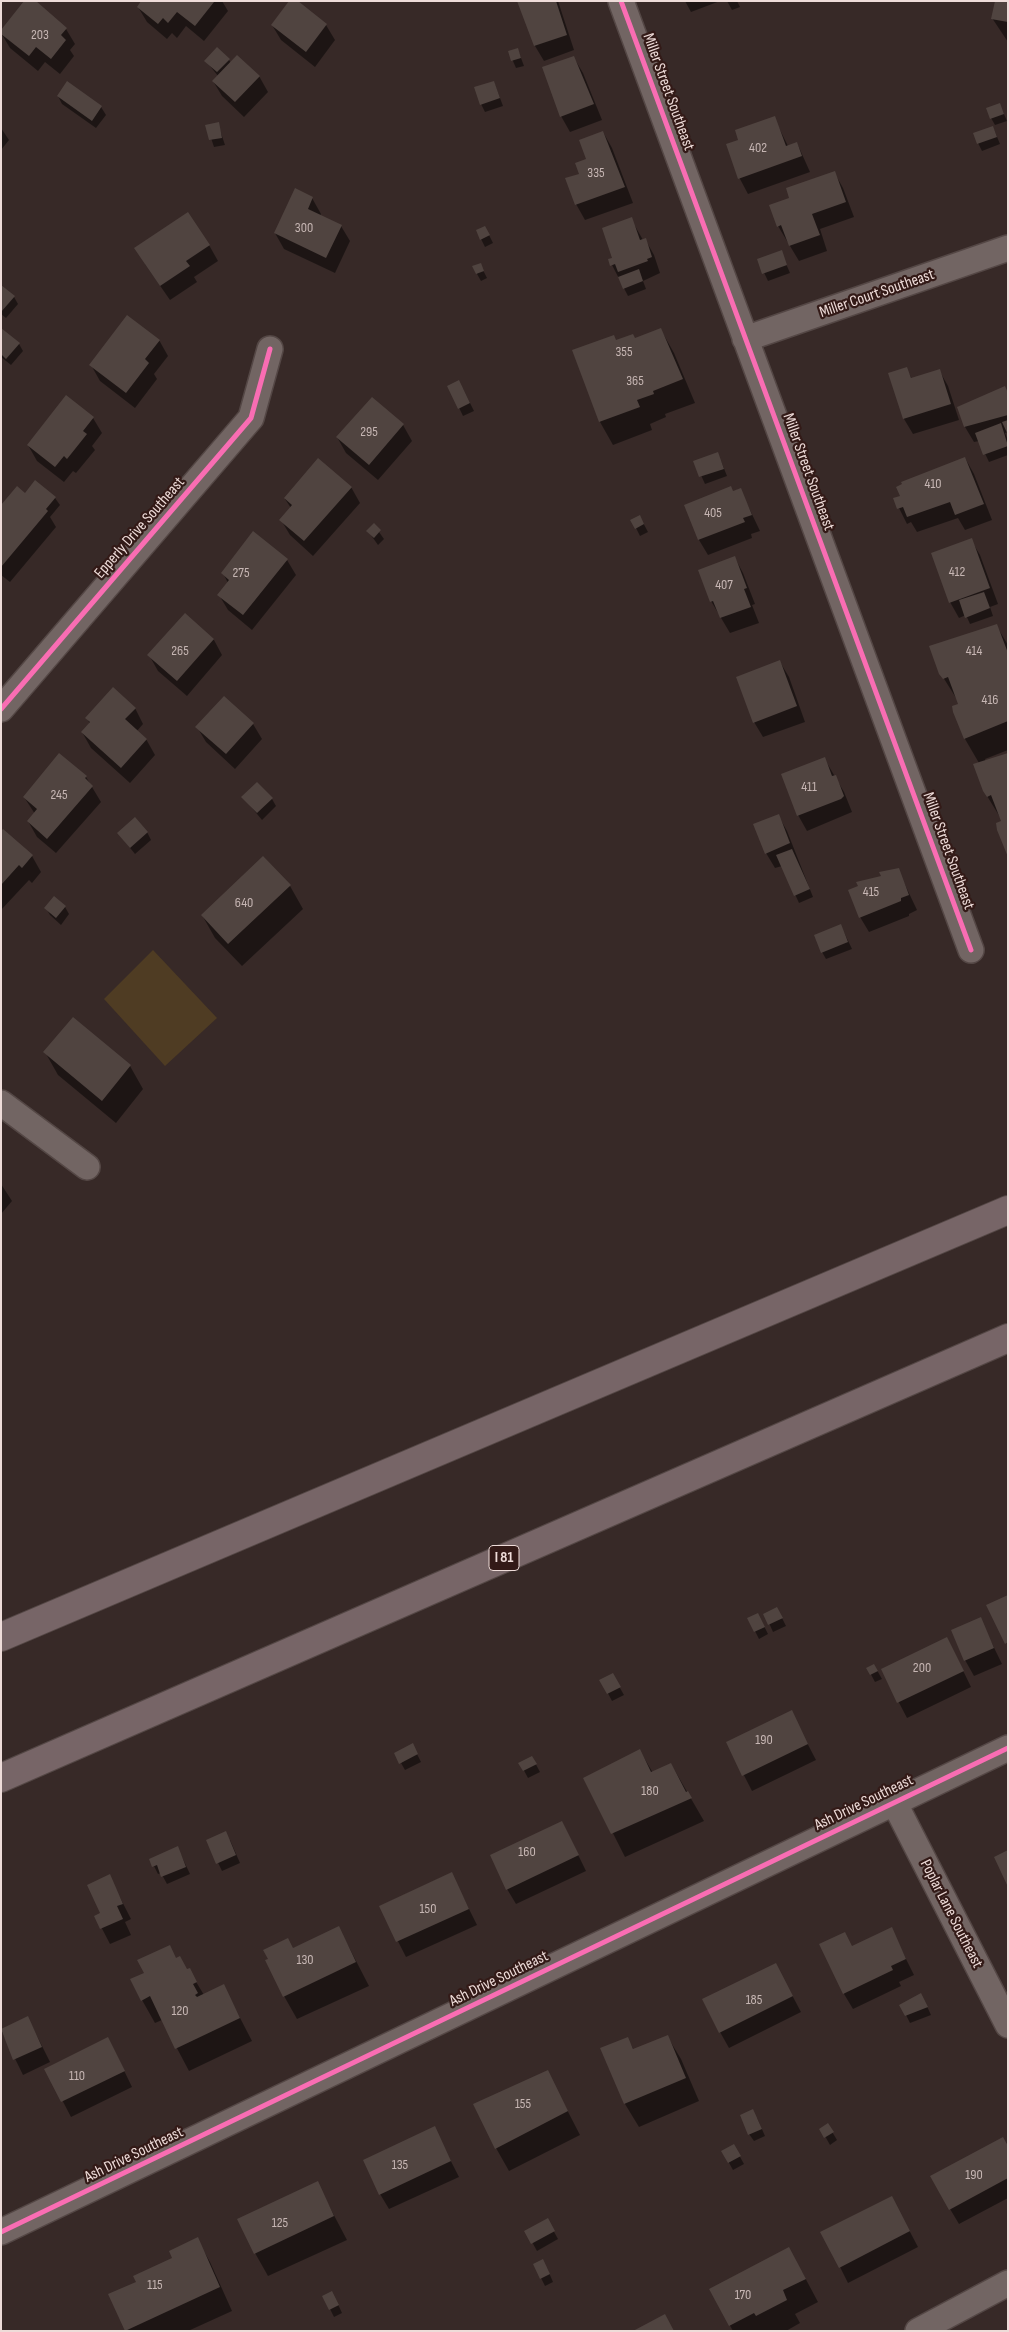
<!DOCTYPE html>
<style>
body{margin:0}
#map{position:relative;width:1009px;height:2332px;overflow:hidden;background:#372927;font-family:"Sofia Sans Condensed",sans-serif}
canvas{display:block}
.frame{position:absolute;inset:0;border:2px solid #eedcd9;pointer-events:none}
</style>
<div id="map">
<canvas width="1009" height="2332"></canvas>
<div class="frame"></div>
</div>
<script>
const g = document.querySelector('canvas').getContext('2d');
g.lineJoin = 'round';
function fillPath(path, color) { g.fillStyle = color; g.fill(path, 'evenodd'); }
function strokePath(path, color, width, dash) { g.strokeStyle = color; g.lineWidth = width; g.lineCap = dash ? 'butt' : 'round'; g.setLineDash(dash || []); g.stroke(path); }
function label(font, color, halo, rows, align = 'center') {
  g.font = font + ' "Sofia Sans Condensed",sans-serif'; g.lineWidth = 4.5; g.setLineDash([]); g.textBaseline = 'middle'; g.strokeStyle = halo; g.fillStyle = color; for (const [text, x, y, turn = 0] of rows) {
    g.save(); g.translate(x, y); g.rotate((+turn || 0) * Math.PI / 180); g.textAlign = isNaN(turn) ? turn : align; if (halo) g.strokeText(text, 0, 0); g.fillText(text, 0, 0); g.restore();
  }
}
const green = new Path2D(`
 M153 950 217 1018 165 1066 104 999Z`);
const shadow = new Path2D(`
 M143 1H222L228 11 204 41 186 26 177 38 172 33 167 39 147 22 138 7Z
 M296 1 326 25 335 40 315 67 281 40 272 25Z
 M518 1H558L574 50 544 61 535 46Z
 M685 1H720L691 12Z
 M727 1H737L740 7 732 10Z
 M1008 1V42L992 18Z
 M66 29 75 44 70 50 74 56 60 74 45 62 38 71 10 48 1 33Z
 M518 50 524 66 516 68 509 52Z
 M574 58 583 73 602 120 570 132 561 116Z
 M229 60 231 63 259 76 268 92 244 117 222 96 213 81 218 76 206 61Z
 M494 82 503 106 485 112 481 104Z
 M67 83 101 107 106 115 96 128 62 104 58 96Z
 M1000 105 1007 121 995 125 991 118Z
 M774 118 788 146 797 143 810 172 748 194 740 179 728 144 740 140Z
 M218 124 225 145 214 147 207 126Z
 M993 127 1000 144 982 151 978 143Z
 M1 128 9 140 1 150Z
 M603 132 612 148 633 203 585 220 576 204 581 175Z
 M834 172 843 188 854 217 820 229 827 251 799 261 778 226 791 198Z
 M312 198 321 214 320 216 341 226 350 241 335 273 284 249 275 233Z
 M631 219 643 240 645 239 654 255 660 273 643 281 646 289 628 296 612 265Z
 M489 235 493 243 485 247 481 239Z
 M209 245 218 261 194 277 197 282 170 300 145 264Z
 M781 252 790 273 768 281 758 260Z
 M480 264 487 278 481 281 477 274Z
 M1 287 14 297 18 304 6 318 1 314Z
 M1 329 19 344 23 351 11 365 1 357Z
 M661 330 674 353 695 403 665 414 666 417 650 424 652 430 613 445 600 422 616 342 635 339Z
 M159 340 168 356 154 374 157 379 135 408 100 381 91 365Z
 M906 368 912 379 939 370 948 386 959 420 913 434 904 419 889 374Z
 M449 387 463 389 474 411 463 416Z
 M1005 388 1008 393V432L1005 433 1008 440V455L989 462 979 441 974 442 965 427 958 407Z
 M93 418 102 433 92 446 95 450 76 473 73 471 64 482 37 461 28 445Z
 M403 425 412 441 378 480 346 453 337 437Z
 M965 458 974 474 992 520 965 530 958 518 917 532 911 522 907 524 899 508 901 496Z
 M721 461 727 476 705 484 695 462Z
 M351 487 360 503 313 556 290 535 281 520 291 508 285 499Z
 M740 489 760 531 751 534 752 538 708 555 699 540 686 506Z
 M29 497 55 498 60 505 50 517 56 527 10 582 1 575V507Z
 M640 517 648 532 640 536 636 528Z
 M374 525 384 539 378 545 368 531Z
 M971 540 980 555 998 604 990 607 993 616 970 624 966 615 959 618 950 602Z
 M735 558 743 573 755 604 752 605 759 623 730 633 711 601Z
 M287 560 296 575 252 630 228 610 219 595 228 583 223 573Z
 M185 615 214 640 222 655 187 696 158 671 149 655Z
 M996 625 1008 645V750L985 759 1003 822 984 791 979 763 965 739 955 712 959 705 958 701 941 674Z
 M780 662 789 677 805 722 763 737 754 722Z
 M135 708 143 724 137 731 146 739 155 755 130 783 91 748 82 732 90 724 87 718Z
 M253 724 262 739 235 769 206 742 197 727Z
 M824 758 844 792 852 812 807 831 798 815Z
 M86 777 101 802 56 853 37 837 28 821 35 814 24 797Z
 M243 797 272 799 276 806 262 820Z
 M778 815 787 831 813 897 799 903 782 866 775 868 766 853Z
 M3 831 32 856 41 872 32 883 29 880 1 910V833Z
 M147 832 151 840 135 854 118 833Z
 M898 870 917 910 909 914V916L869 932 860 917 882 877Z
 M290 886 303 909 242 966 215 938 202 915Z
 M65 907 69 914 61 925 50 915 46 908Z
 M841 926 852 949 826 959 822 952Z
 M45 1052 130 1066 143 1089 116 1123 58 1075Z
 M1 1184 12 1201 1 1214Z
 M765 1614 781 1616 786 1626 773 1632Z
 M980 1619 1002 1664 974 1676 965 1660Z
 M762 1622 768 1634 759 1639 755 1631Z
 M955 1654 971 1687 907 1718 882 1670Z
 M874 1665 882 1679 875 1682 868 1669Z
 M612 1674 624 1695 612 1701 601 1680Z
 M791 1712 816 1760 752 1791 727 1742Z
 M640 1751 653 1773 671 1764 704 1821 625 1857 585 1778Z
 M416 1752 421 1762 405 1770 401 1763Z
 M532 1757 540 1772 528 1778 520 1763Z
 M562 1822 586 1871 516 1904 507 1889Z
 M207 1840H230L240 1863 222 1871Z
 M181 1855 190 1874 167 1884 161 1873 158 1874 151 1860Z
 M451 1873 477 1925 406 1957 380 1906Z
 M109 1876 131 1919 125 1922 131 1935 110 1944 96 1917 102 1914Z
 M339 1928 369 1986 297 2019 284 1996 269 1959Z
 M891 1929 914 1975 899 1982 901 1986 853 2009 844 1994 852 1947Z
 M177 1960 187 1971 189 1970 204 1995 223 1985 252 2041 189 2071 162 2020 155 2023 142 2000Z
 M784 1980 801 2012 729 2048 720 2032Z
 M925 2002 931 2015 910 2023 901 2005Z
 M28 2018 50 2062 23 2075 1 2030Z
 M667 2036 681 2059 699 2101 639 2127 625 2104 602 2049 627 2038 634 2050Z
 M116 2054 132 2087 71 2117 46 2069Z
 M547 2071 580 2135 509 2171 496 2148Z
 M757 2118 765 2136 754 2141 749 2134Z
 M828 2125 837 2140 830 2145 821 2129Z
 M434 2128 459 2177 389 2209 380 2194Z
 M734 2146 744 2164 733 2170 723 2152Z
 M1008 2148V2198L959 2224 950 2209Z
 M317 2183 347 2240 268 2276 255 2253Z
 M900 2213 918 2247 848 2283 840 2267Z
 M547 2219 558 2239 537 2251 526 2231Z
 M197 2239 210 2262 232 2311 188 2331H126L110 2295 138 2282 174 2258Z
 M547 2268 553 2282 545 2286 541 2278Z
 M802 2272 818 2302 795 2314 800 2323 786 2331H733L710 2290Z
 M336 2300 342 2313 334 2317 330 2309Z`);
const building = new Path2D(`
 M24 1H36L67 28 61 35 66 40 51 59 36 47 29 56 1 34V30Z
 M141 1H213L214 2 195 26 177 12 168 23 163 18 158 24 137 7Z
 M289 1H298L327 24 306 52 271 25Z
 M517 1H556L567 35 534 46Z
 M995 1H1008V22L991 19Z
 M217 47 230 59 217 72 204 61Z
 M518 48 521 58 511 61 508 51Z
 M237 55 260 76 235 102 212 81Z
 M574 56 594 104 560 117 542 67Z
 M67 81 102 106 92 121 57 96Z
 M494 81 500 98 480 105 474 87Z
 M1000 103 1004 114 990 119 986 108Z
 M775 116 786 146 797 142 802 156 738 179 726 144 738 140 735 130Z
 M219 122 222 138 209 140 205 125Z
 M993 126 997 137 977 144 973 133Z
 M603 131 625 187 575 205 565 178 579 174 575 163 586 159 579 140Z
 M835 171 846 202 812 214 820 235 789 246 781 225 777 227 769 205 789 198 786 188Z
 M295 188 313 197 308 209 342 225 326 258 274 233Z
 M188 212 210 245 186 261 190 266 160 286 134 248Z
 M632 217 640 240 646 238 652 257 647 259 648 261 618 272 615 264 610 266 608 259 612 258 602 228Z
 M485 226 490 235 480 240 476 230Z
 M782 250 787 265 762 274 757 259Z
 M481 263 484 271 476 274 472 266Z
 M639 269 643 281 623 289 618 277Z
 M1 285 15 296 1 312Z
 M127 315 160 340 145 359 149 363 126 393 89 365Z
 M1 328 20 343 6 359 1 354Z
 M661 328 683 379 653 391 654 394 637 400 640 407 599 422 572 350 614 335 616 340 633 334 635 338Z
 M907 367 911 378 940 369 951 404 903 419 888 373Z
 M459 380 470 403 458 409 447 386Z
 M1005 386 1008 393V415L964 427 957 407Z
 M66 395 94 417 83 431 87 434 67 459 64 456 55 467 27 445Z
 M372 397 404 424 369 465 336 437Z
 M1008 420V435L1002 422Z
 M1001 423 1008 446 983 455 975 433Z
 M718 452 724 469 699 477 693 461Z
 M965 457 984 504 955 515 950 502 907 517 903 507 897 509 893 498 900 496 896 487 902 484 901 482Z
 M318 458 352 487 304 541 279 520 292 505 284 498Z
 M35 480 56 497 46 509 48 511 1 567V505L17 486 25 493Z
 M731 486 733 491 741 488 752 515 743 518 745 522 698 540 684 505Z
 M640 515 644 524 635 529 630 520Z
 M374 523 381 530 374 538 366 531Z
 M253 531 288 559 243 615 217 595 229 580 221 573Z
 M972 538 990 588 949 603 931 553Z
 M735 556 747 588 744 589 751 607 720 618 713 601 710 602 698 570Z
 M984 592 990 608 965 618 959 600Z
 M185 613 214 639 177 681 147 655Z
 M997 624 1008 653V721L964 739 953 712 952 706 958 704 948 677 943 679 939 674 929 646Z
 M780 660 797 706 753 723 736 677Z
 M113 687 136 708 125 719 147 739 121 768 81 732 90 722 85 718Z
 M224 696 254 723 226 754 195 727Z
 M59 753 87 776 85 778 93 786 47 839 27 821 37 809 23 797Z
 M1008 753V857L997 830 996 823 1001 821 991 795 987 797 983 791 973 764Z
 M825 757 832 776 836 775 844 796 841 799 797 816 781 774Z
 M257 782 273 798 257 813 241 797Z
 M779 814 790 843 765 854 753 824Z
 M135 817 148 832 130 848 117 833Z
 M3 829 33 855 22 868 19 865 1 885V831Z
 M792 849 810 889 794 896 776 855Z
 M263 856 291 885 228 944 201 915Z
 M899 868 909 895 901 898V901L859 918 848 890 858 886 856 882 881 876 879 872Z
 M54 896 66 906 56 918 44 908Z
 M841 924 848 942 821 953 814 935Z
 M73 1017 131 1065 102 1101 43 1052Z
 M1008 1595V1642L1005 1644 986 1605Z
 M777 1607 783 1618 768 1625 763 1614Z
 M758 1613 765 1627 754 1632 747 1618Z
 M981 1617 994 1648 964 1661 951 1630Z
 M947 1637 964 1671 897 1703 881 1669Z
 M874 1664 878 1671 870 1675 866 1668Z
 M613 1673 621 1687 607 1694 599 1680Z
 M792 1710 808 1744 742 1776 726 1742Z
 M413 1743 418 1754 399 1764 394 1753Z
 M640 1749 651 1772 671 1763 686 1792 688 1791 692 1798 611 1834 583 1778Z
 M532 1756 537 1764 523 1771 518 1763Z
 M562 1821 579 1855 506 1890 490 1855Z
 M226 1831 236 1855 216 1864 206 1840Z
 M178 1846 186 1867 161 1877 157 1865 152 1867 149 1859Z
 M1008 1850V1887L994 1857Z
 M452 1872 469 1909 396 1942 379 1906Z
 M110 1874 123 1904 117 1906 123 1919 100 1929 94 1916 100 1913 87 1885Z
 M339 1926 356 1962 283 1997 265 1960 268 1959 263 1950 288 1938 293 1948Z
 M892 1927 906 1959 891 1966 893 1970 843 1994 819 1944 845 1932 852 1946Z
 M170 1945 176 1958 180 1956 187 1969 190 1968 197 1982 193 1984 198 1993 195 1995 197 1997 224 1984 240 2018 175 2049 150 1996 141 2001 130 1979 144 1973 137 1960Z
 M776 1963 793 1996 719 2033 702 1999Z
 M921 1993 928 2007 905 2016 899 2005Z
 M28 2016 42 2047 13 2060 1 2029Z
 M668 2035 686 2078 624 2104 600 2048 628 2037 633 2049Z
 M108 2037 125 2071 61 2102 44 2069Z
 M548 2070 568 2111 495 2149 473 2104Z
 M753 2109 762 2129 748 2135 740 2115Z
 M828 2123 834 2132 824 2138 819 2129Z
 M435 2126 451 2161 379 2195 363 2160Z
 M1003 2137 1008 2146V2178L949 2210 930 2176Z
 M734 2144 741 2156 728 2163 721 2151Z
 M318 2181 334 2216 254 2254 237 2219Z
 M892 2196 910 2231 839 2268 820 2232Z
 M548 2218 555 2231 531 2244 524 2231Z
 M198 2237 220 2287 125 2331 108 2294 136 2282 133 2276 172 2258 169 2251Z
 M789 2247 806 2279 783 2290 787 2300 756 2316 754 2313 729 2326 709 2289Z
 M543 2259 550 2274 540 2279 533 2264Z
 M332 2291 339 2305 329 2310 322 2296Z
 M665 2314 674 2331H633Z`);
const street = new Path2D(`
 M621 1 971 950
 M745 339 1008 248
 M1 709 251 418 270 349
 M1 1103 87 1167
 M894 1802 1008 2025
 M1 2232 1008 1748
 M918 2331 1008 2283`);
const highway = new Path2D(`
 M1 1637 1008 1210
 M1 1778 1008 1338`);
const cycleway = new Path2D(`
 M621 1 971 950
 M1 709 251 418 270 349
 M1 2232 1008 1748`);
const numberNames = [
 ["203",40,35],
 ["402",758,148],
 ["335",596,173],
 ["300",304,228],
 ["355",624,352],
 ["365",635,381],
 ["295",369,432],
 ["410",933,484],
 ["405",713,513],
 ["412",957,572],
 ["275",241,573],
 ["407",724,585],
 ["265",180,651],
 ["414",974,651],
 ["416",990,700],
 ["411",809,787],
 ["245",59,795],
 ["415",871,892],
 ["640",244,903],
 ["200",922,1668],
 ["190",764,1740],
 ["180",650,1791],
 ["160",527,1852],
 ["150",428,1909],
 ["130",305,1960],
 ["185",754,2000],
 ["120",180,2011],
 ["110",77,2076],
 ["155",523,2104],
 ["135",400,2165],
 ["190",974,2175],
 ["125",280,2223],
 ["115",155,2285],
 ["170",743,2295]
];
const shields = [
 [504,1558,30]
];
const shieldNames = [
 ["I 81",504,1558]
];
const streetNames = [
 ["Miller Street Southeast",668,92,70],
 ["Miller Court Southeast",877,294,-19],
 ["Miller Street Southeast",808,472,70],
 ["Epperly Drive Southeast",140,528,-49],
 ["Miller Street Southeast",948,851,70],
 ["Ash Drive Southeast",864,1803,-26],
 ["Poplar Lane Southeast",951,1914,63],
 ["Ash Drive Southeast",499,1979,-26],
 ["Ash Drive Southeast",134,2155,-26]
];
fillPath(green, '#4f3c23');
fillPath(shadow, '#0007');
fillPath(building, '#504440');
strokePath(street, '#544745', 28);
strokePath(highway, '#544745', 30);
strokePath(street, '#726563', 25);
strokePath(highway, '#776567', 28);
strokePath(cycleway, '#f96db3', 5);
label('14px', '#c6b6b3', null, numberNames);
for (const [x, y, w] of shields) { const box = new Path2D(); box.roundRect(x - w / 2, y - 12.5, w, 25, 4); g.fillStyle = '#331a17'; g.fill(box); strokePath(box, '#eedcd9', 1); }
label('bold 15px', '#eedcd9', null, shieldNames);
label('16px', '#eedcd9', '#331a17', streetNames);
</script>
